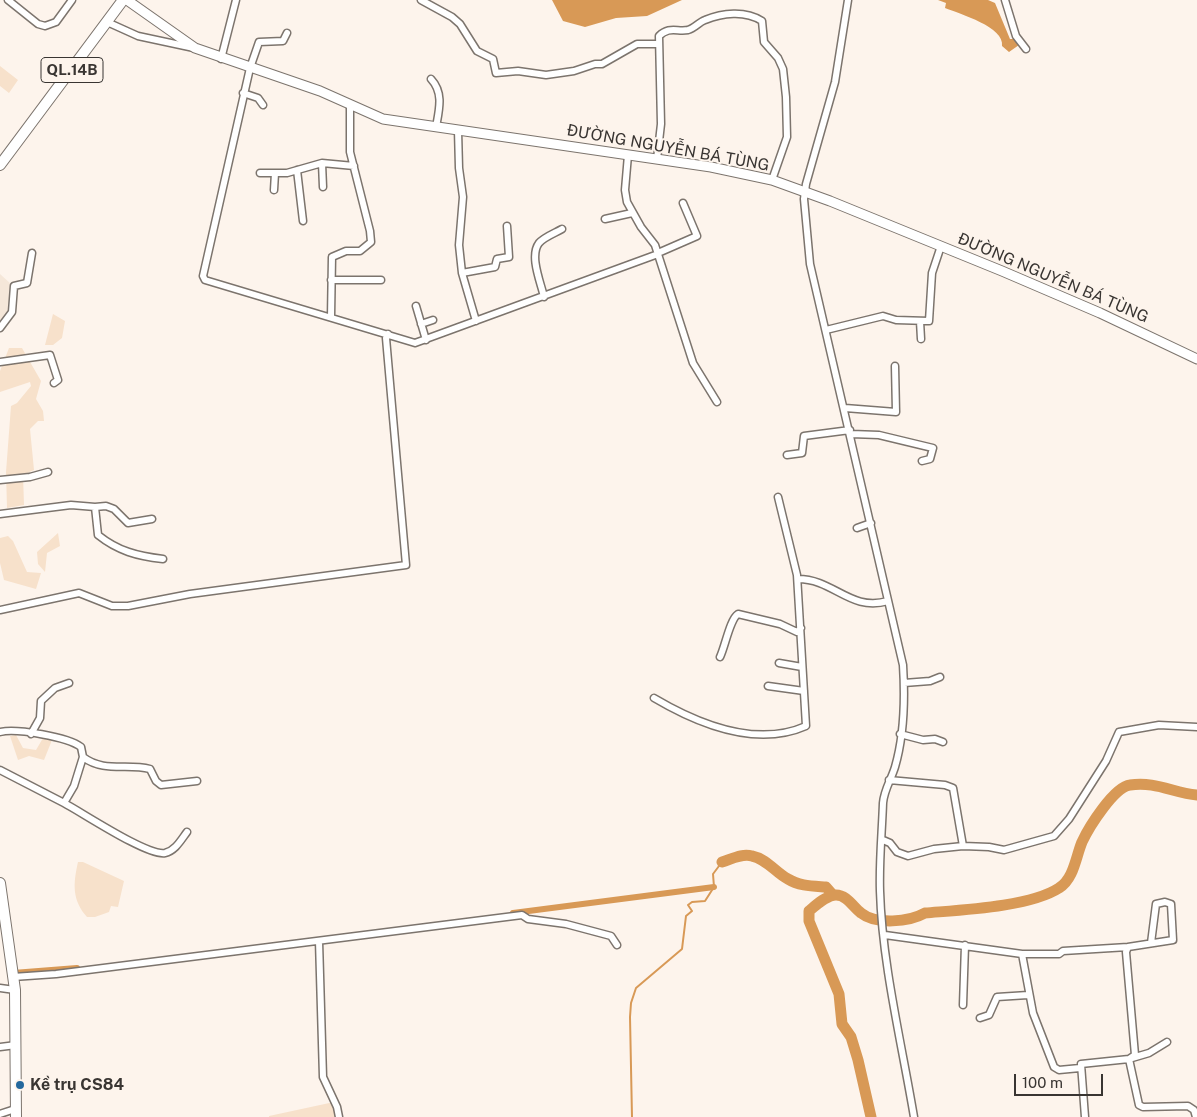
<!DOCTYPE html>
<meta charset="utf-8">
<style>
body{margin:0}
#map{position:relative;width:1197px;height:1117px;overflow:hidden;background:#fdf4ec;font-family:"Public Sans",sans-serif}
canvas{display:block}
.scale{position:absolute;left:1014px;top:1074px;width:89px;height:22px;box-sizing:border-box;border:2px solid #393532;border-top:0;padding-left:6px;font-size:15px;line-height:18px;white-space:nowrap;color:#393532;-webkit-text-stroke:4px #fdf4ec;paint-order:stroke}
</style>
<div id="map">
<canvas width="1197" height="1117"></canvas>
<div class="scale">100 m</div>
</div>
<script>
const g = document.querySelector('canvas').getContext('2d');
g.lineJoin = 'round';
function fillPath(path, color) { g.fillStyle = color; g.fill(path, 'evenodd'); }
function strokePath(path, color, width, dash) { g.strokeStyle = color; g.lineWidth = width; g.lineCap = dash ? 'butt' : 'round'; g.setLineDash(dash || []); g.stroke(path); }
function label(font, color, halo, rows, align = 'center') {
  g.font = font + ' "Public Sans",sans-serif'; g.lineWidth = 4; g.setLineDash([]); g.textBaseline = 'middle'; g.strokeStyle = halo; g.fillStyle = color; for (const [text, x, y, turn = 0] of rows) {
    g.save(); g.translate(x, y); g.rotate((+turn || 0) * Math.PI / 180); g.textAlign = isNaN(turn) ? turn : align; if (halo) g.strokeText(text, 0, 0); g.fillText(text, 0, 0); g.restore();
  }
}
const built = new Path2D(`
 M0 274 11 284 14 303 0 325Z`);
const green = new Path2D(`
 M0 66 18 80 9 93 0 86Z
 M53 314 65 321 62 338 53 345H45Z
 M9 348H22L41 381 36 399 43 411 44 421H38L30 429 34 470 23 475 24 505 7 508 6 472 11 406 17 403 31 386 30 382 0 392V371Z
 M58 533 60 546 47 553 45 572 38 564 37 552Z
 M8 536 13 541 27 572 41 573 36 589 4 580 0 563V538Z
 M16 735 23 748 36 750 43 738 52 740 44 760 29 756 18 760 10 736Z
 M78 862H83L124 881 118 907 111 906 109 912 95 917H87C72 900 73 884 78 862Z
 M334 1102 335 1117H269V1116Z`);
const water = new Path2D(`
 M552 0H682L647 16 616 18 585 27 563 21Z
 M938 0H988L995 3 1010 39H1015L1019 45 1009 52 1002 46C1005 27 960 14 945 8L946 3Z`);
const stream = new Path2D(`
 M632 1117 630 1017 631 1003 636 988 682 949 686 916 692 911 688 905 692 902 705 901 714 887 713 874 722 862`);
const canal = new Path2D(`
 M513 913 714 887
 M13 973 77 968`);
const river = new Path2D(`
 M722 862C732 859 742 853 752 856 767 859 776 873 788 879 799 886 813 886 826 887L833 895
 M871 1117 858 1060 851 1037 842 1024 839 994 809 921V911C816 905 827 895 836 895 847 895 853 907 861 913 876 925 909 922 925 913 960 910 1030 907 1059 888 1074 879 1076 856 1082 842 1089 827 1114 787 1130 785 1155 781 1174 793 1197 795`);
const minor = new Path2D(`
 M8 0 38 24 45 26 56 22 72 0
 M421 0 452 17 460 24 477 51 493 59 496 73 518 71 546 75 574 71 595 64H602L637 44H659
 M848 0 835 82 806 184 804 199 810 264 903 665C905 697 904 736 895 767 891 780 884 790 883 803 882 832 879 862 880 891 882 963 902 1045 914 1117
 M1005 0 1016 36 1026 49
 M107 22 138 36 194 48
 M287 33 283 41 259 42 250 68 203 276 205 280 415 343 658 254
 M221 59 236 0
 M431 79C444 93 439 110 436 127
 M243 93 258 98 263 105
 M458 130 459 168 463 197 459 245 462 273 476 321
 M628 155 625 190 627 202 641 227 655 245 693 363 717 402
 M657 159 661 124 659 36C669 26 677 32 688 30 695 28 699 22 705 20 722 13 745 10 762 21L764 42 778 58 783 69 786 97 787 137 772 180
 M322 163 323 187
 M297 170 303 221
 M260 173H287L322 163 354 166
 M274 190 275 173
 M605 219 632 213
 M658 253 697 236 683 203
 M462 273 495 267 497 259 509 257 507 226
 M331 280H381
 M544 297C541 283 529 256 539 243 544 237 555 233 562 229
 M416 306 426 340
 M331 317 332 257 346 251H360L371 242 370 231 350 152V104
 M920 321 921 339
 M421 324 433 320
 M0 328 12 312 14 286 27 283 32 253
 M826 330 883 316 896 320 929 321 932 273 941 246
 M0 362 50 355 58 380 54 383
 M845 408 896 412 895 366
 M851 434 879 435 933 448 930 459 922 461
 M787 455 802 453 804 436 850 430
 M0 480 30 477 48 472
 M95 507 98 535C118 551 137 556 163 559
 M0 514 71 505 95 507 106 506 114 509 128 523 152 519
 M857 528 871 523
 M798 579C834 579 850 612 888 601
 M0 610 79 593 112 606H128L190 594 406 565 386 338 388 334
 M720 657C725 647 730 619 738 614L780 624 797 632 801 628
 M779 663 802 667
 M904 683 930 681 940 677
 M768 686 804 691
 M654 698C698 724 756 748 806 726L797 575 778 497
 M0 732C16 728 68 737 81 747L83 757
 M31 734 40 718 41 701 55 688 69 683
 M900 734 923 740 935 739 943 742
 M0 770 64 803 74 786 83 757C104 773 127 763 150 769L156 781 161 785 197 781
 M889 780 945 785 953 788 963 846
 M64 803C83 813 147 856 165 853 175 851 181 840 187 832
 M883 840 890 843 897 852 908 856 934 849 963 846 989 847 1004 850 1054 836 1069 819 1106 761 1119 732 1159 725 1197 727
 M885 935 1022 954H1059L1063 951 1128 947
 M319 941 323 1077 337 1107 339 1117
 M1022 954 1033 1013 1054 1067 1059 1070 1080 1068
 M13 977 56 974 522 915 528 919 566 924 611 936 617 945
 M0 988 15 990
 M963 1005 965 945
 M980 1018 989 1015 997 997 1028 995
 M0 1047 16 1045
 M1132 1058 1149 1053 1167 1042
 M1129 1059 1139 1105 1143 1107 1188 1106 1194 1110 1196 1117
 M0 1114 15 1109
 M1085 1117 1081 1064 1129 1059 1135 1055 1126 952 1128 947 1173 940 1171 904 1165 902 1156 904 1151 943`);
const secondary = new Path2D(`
 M127 0 195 48 320 91 383 119 711 167 772 180 830 201 1002 271 1100 313 1197 359`);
const trunk = new Path2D(`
 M0 165 123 0
 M0 883 15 990 16 1117`);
const markers = [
 [20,1085,5,"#24689d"]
];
const shields = [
 [72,70,62]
];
const shieldNames = [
 ["QL.14B",72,70]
];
const streetNames = [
 ["ĐƯỜNG NGUYỄN BÁ TÙNG",668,148,10],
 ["ĐƯỜNG NGUYỄN BÁ TÙNG",1053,278,23]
];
const poiNames = [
 ["Kề trụ CS84",30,1085]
];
fillPath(built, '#f5e7d9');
fillPath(green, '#f7e1cb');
fillPath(water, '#d89956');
strokePath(stream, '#d89956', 2);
strokePath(canal, '#d89956', 6);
strokePath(river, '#d89956', 11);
strokePath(minor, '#7c746d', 9);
strokePath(secondary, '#7c746d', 11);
strokePath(trunk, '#7c746d', 12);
strokePath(minor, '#fff', 6);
strokePath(secondary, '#fff', 9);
strokePath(trunk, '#fff', 10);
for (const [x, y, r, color] of markers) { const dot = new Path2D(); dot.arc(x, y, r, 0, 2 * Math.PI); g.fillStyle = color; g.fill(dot); strokePath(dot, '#fdf4ec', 2); }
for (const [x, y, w] of shields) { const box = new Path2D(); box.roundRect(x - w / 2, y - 12.5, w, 25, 4); g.fillStyle = '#fdf4ec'; g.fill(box); strokePath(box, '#393532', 1); }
label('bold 15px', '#393532', null, shieldNames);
label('16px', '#393532', '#fdf4ec', streetNames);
label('bold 16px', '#393532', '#fdf4ec', poiNames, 'left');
</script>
